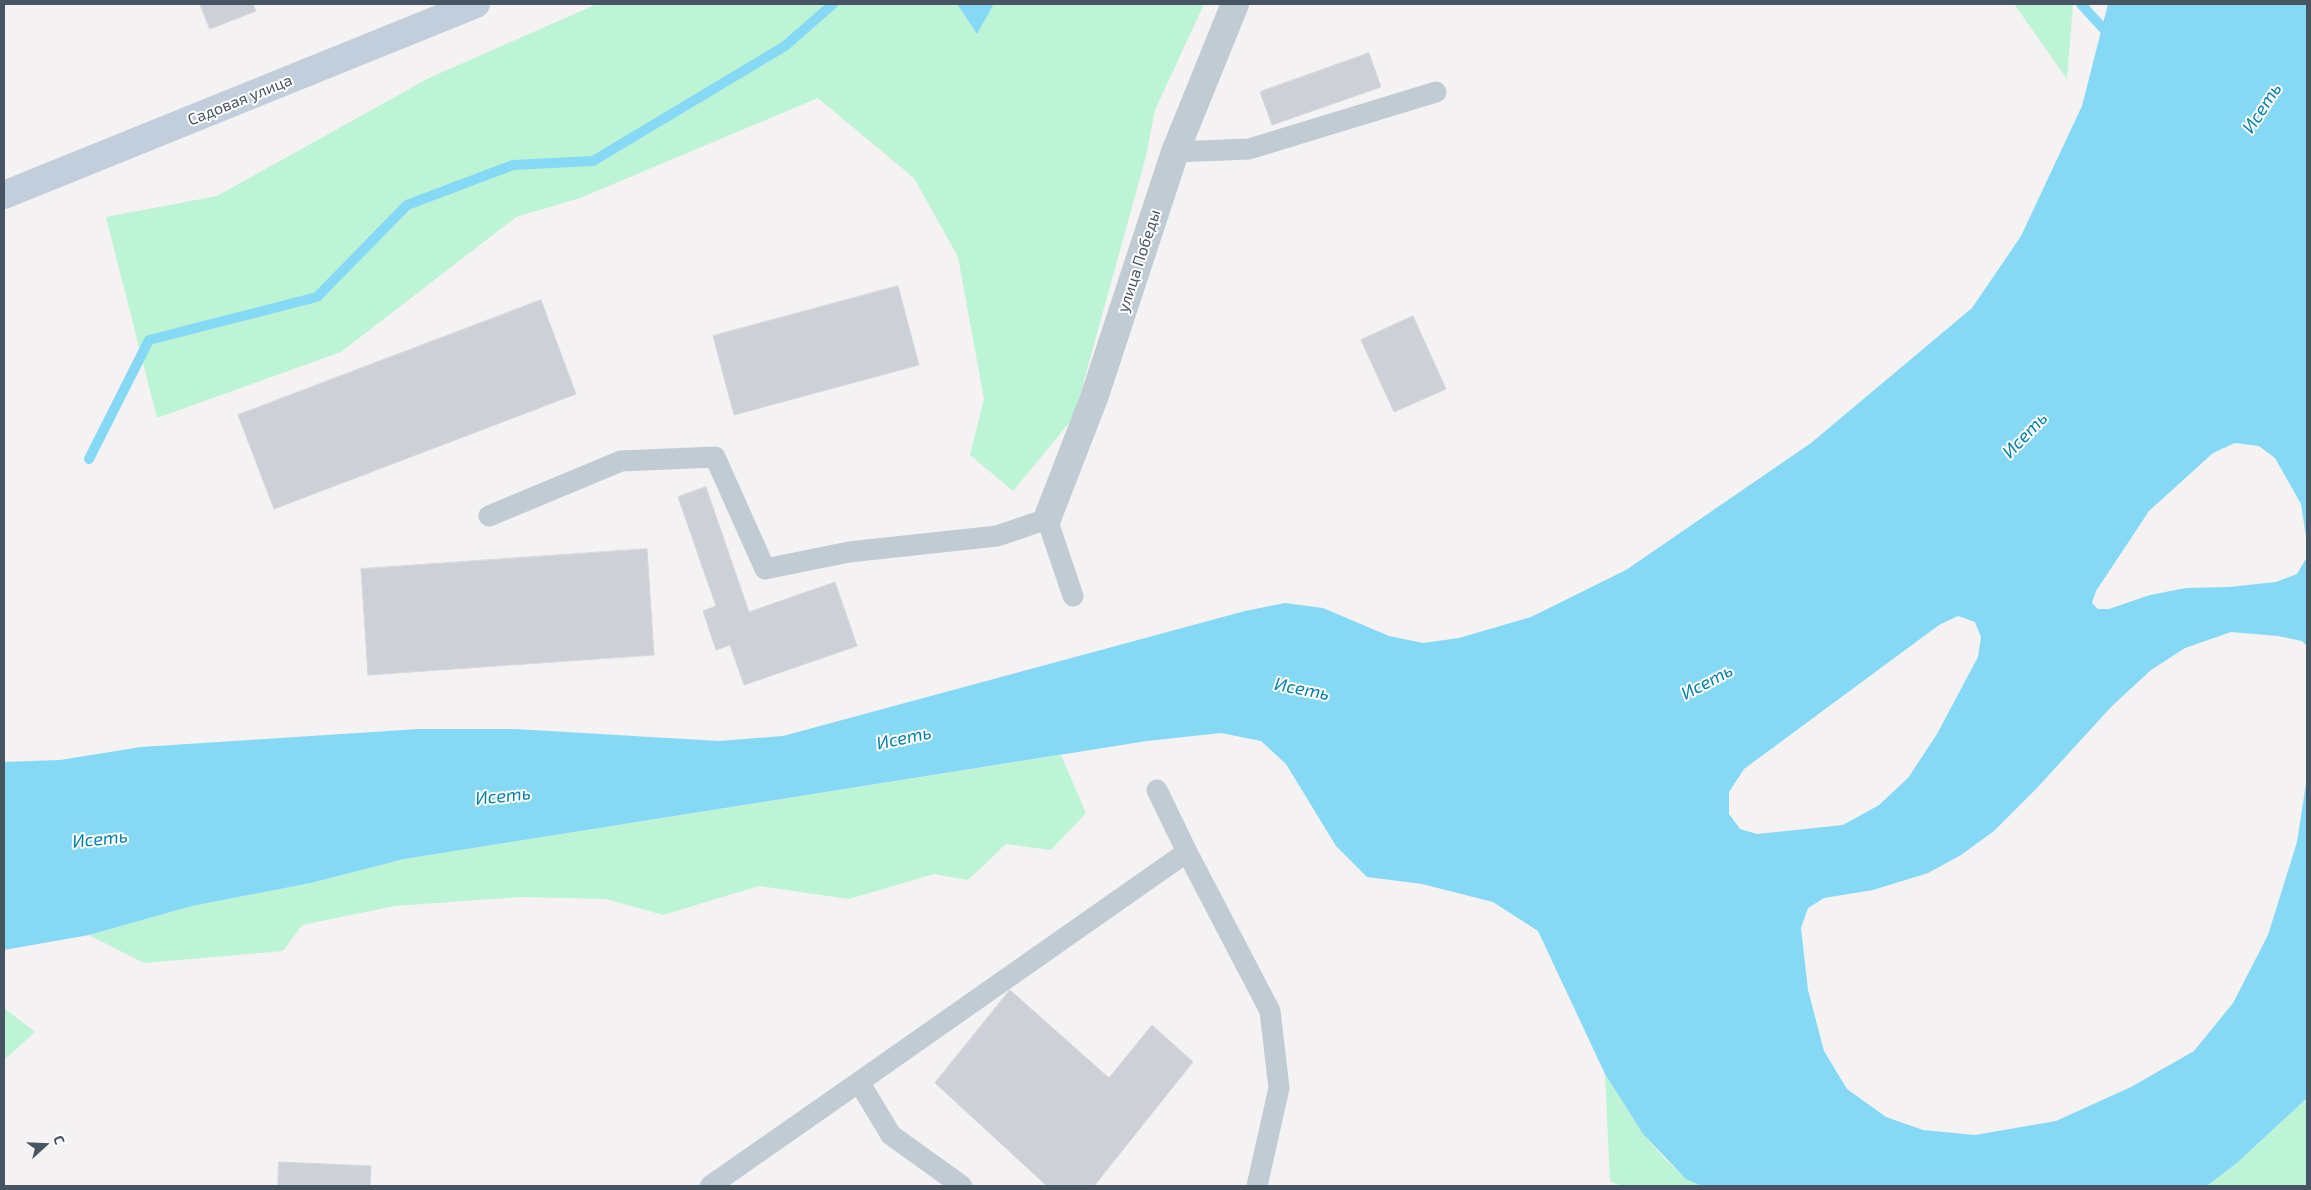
<!DOCTYPE html>
<meta charset="utf-8">
<style>
body{margin:0}
#map{position:relative;width:2311px;height:1190px;overflow:hidden;background:#f4f2f2;font-family:"Exo 2",sans-serif}
canvas{display:block}
.frame{position:absolute;inset:0;border:5px solid #475462;pointer-events:none}
.north{position:absolute;left:20px;top:1120px;width:50px;height:50px;-webkit-text-stroke:4px #fff;paint-order:stroke;rotate:70deg;font-size:14px;font-weight:700;line-height:20px;text-align:center;color:#475462}
.north::after{content:'';display:block;margin:auto;width:18px;height:22px;background:#475462;clip-path:polygon(50% 0,100% 100%,50% 72%,0 100%)}
</style>
<div id="map">
<canvas width="2311" height="1190"></canvas>
<div class="frame"></div>
<div class="north">С</div>
</div>
<script>
const g = document.querySelector('canvas').getContext('2d');
g.lineJoin = 'round';
function fillPath(path, color) { g.fillStyle = color; g.fill(path, 'evenodd'); }
function strokePath(path, color, width, dash) { g.strokeStyle = color; g.lineWidth = width; g.lineCap = dash ? 'butt' : 'round'; g.setLineDash(dash || []); g.stroke(path); }
function label(font, color, halo, rows, align = 'center') {
  g.font = font + ' "Exo 2",sans-serif'; g.lineWidth = 4; g.setLineDash([]); g.textBaseline = 'middle'; g.strokeStyle = halo; g.fillStyle = color; for (const [text, x, y, turn = 0] of rows) {
    g.save(); g.translate(x, y); g.rotate((+turn || 0) * Math.PI / 180); g.textAlign = isNaN(turn) ? turn : align; if (halo) g.strokeText(text, 0, 0); g.fillText(text, 0, 0); g.restore();
  }
}
const green = new Path2D(`
 M597 4H957L977 34 994 4H1204L1155 110 1146 156 1074 417 1013 491 970 455 984 399 958 257 914 178 818 98 580 198 516 217 341 352 157 418 106 217 217 196 429 78Z
 M2014 4H2073L2067 79Z
 M1061 755 1086 813 1051 850 1006 844 968 880 934 874 849 899 759 886 663 915 606 899 520 897 395 906 302 925 283 951 144 963 89 935 192 906 311 883 404 859Z
 M4 1008 35 1032 4 1060Z
 M1605 1074C1630 1113 1658 1166 1702 1186H1621L1610 1181Z
 M2307 1098V1186H2207L2238 1162Z`);
const water = new Path2D(`
 M957 4H994L977 34Z
 M2108 4H2307V543L2301 504 2275 458 2259 446 2235 443 2213 453 2149 511 2096 591 2092 603 2098 609H2109L2150 595 2186 588 2229 587 2276 582 2297 574 2307 557V646L2302 641 2278 636 2231 632 2185 648 2151 670 2112 706 2037 788 1994 831 1961 855 1928 873 1873 890 1824 898 1808 908 1801 928 1808 990 1824 1051 1847 1089 1886 1117 1923 1130 1975 1135 2056 1121 2131 1087 2194 1051 2233 1003 2268 935 2297 842 2307 777V1098L2238 1162 2207 1186H1702L1686 1179 1643 1134 1605 1074 1538 931 1493 902 1422 884 1367 877 1336 846 1286 764 1261 741 1221 733 1147 741 404 859 311 883 192 906 89 935 4 950V762L60 760 141 747 419 729H515L719 741 783 736 1245 611 1285 603 1323 608 1389 636 1423 643 1459 638 1531 617 1626 570 1811 443 1972 308 2021 236 2082 106ZM1958 616 1975 622 1981 637 1978 657 1937 734 1908 778 1879 805 1843 825 1757 834 1740 829 1729 814V792L1744 769 1939 625Z`);
const stream = new Path2D(`
 M2081 4 2111 37
 M89 459 149 340 317 297 407 205 513 165 593 161 785 46 833 4`);
const building = new Path2D(`
 M200 4H253L256 11 210 29Z
 M1369 53 1381 87 1272 125 1260 92Z
 M898 286 919 365 734 415 713 336Z
 M541 300 576 394 274 509 238 415Z
 M1413 316 1446 389 1394 412 1361 340Z
 M706 487 749 612 835 582 857 646 744 685 730 645 716 650 703 611 716 606 678 497Z
 M647 549 654 655 368 675 361 569Z
 M1010 990 1109 1078 1152 1025 1193 1062 1094 1186H1047L935 1083Z
 M279 1162 371 1166 370 1186H278Z`);
const service = new Path2D(`
 M1175 152 1249 149 1436 92
 M489 516 621 461 715 457 765 569 849 552 997 536 1047 519 1073 596
 M1187 852 1270 1011 1279 1088 1257 1186
 M710 1186 859 1082
 M962 1186 891 1135 859 1082 1187 852 1157 790`);
const minor = new Path2D(`
 M1047 519 1094 398 1175 152 1235 4`);
const secondary = new Path2D(`
 M4 195 476 4`);
const streetNames = [
 ["Садовая улица",240,100,-22],
 ["улица Победы",1139,261,-72]
];
const waterNames = [
 ["Исеть",2262,108,-57],
 ["Исеть",2025,435,-46],
 ["Исеть",1707,682,-28],
 ["Исеть",1302,689,11],
 ["Исеть",904,738,-12],
 ["Исеть",503,796,-6],
 ["Исеть",100,839,-6]
];
fillPath(green, '#bdf4d5');
fillPath(water, '#86d9f5');
strokePath(stream, '#86d9f5', 10);
fillPath(building, '#cdd0d7');
strokePath(building, '#d5d7de', 1);
strokePath(service, '#c1cbd4', 21);
strokePath(minor, '#c1cbd4', 28);
strokePath(secondary, '#c3cedc', 28);
label('16px', '#475462', '#fff', streetNames);
label('italic 18px', '#027fab', '#fff', waterNames);
</script>
